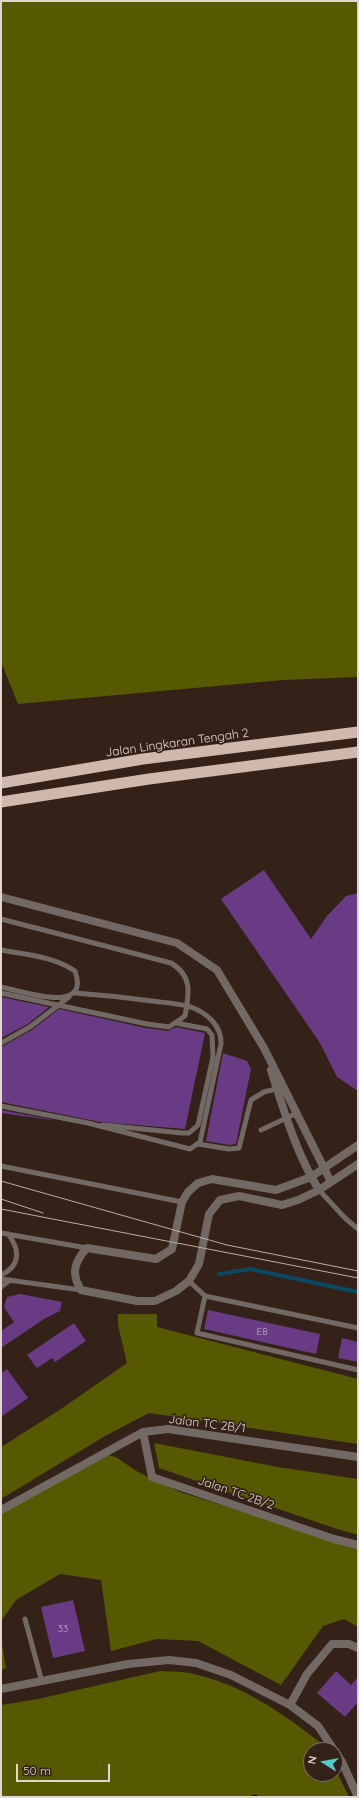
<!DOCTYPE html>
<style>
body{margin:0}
#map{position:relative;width:359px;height:1798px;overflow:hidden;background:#342118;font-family:Quicksand,sans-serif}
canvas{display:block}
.frame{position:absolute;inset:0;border:2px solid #e3d6cf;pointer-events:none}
.north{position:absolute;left:303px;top:1742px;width:40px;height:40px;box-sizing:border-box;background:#342118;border:1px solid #7a6961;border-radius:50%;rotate:281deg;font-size:11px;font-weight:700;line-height:16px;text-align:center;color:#e3d6cf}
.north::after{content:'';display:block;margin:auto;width:14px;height:18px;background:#54cdc8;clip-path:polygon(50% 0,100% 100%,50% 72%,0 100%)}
.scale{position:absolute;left:16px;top:1764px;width:94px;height:18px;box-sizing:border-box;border:2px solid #e3d6cf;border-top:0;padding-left:5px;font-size:12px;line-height:14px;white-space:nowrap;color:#e3d6cf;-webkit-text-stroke:3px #342118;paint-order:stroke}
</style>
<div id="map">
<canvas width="359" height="1798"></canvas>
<div class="frame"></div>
<div class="north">N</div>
<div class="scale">50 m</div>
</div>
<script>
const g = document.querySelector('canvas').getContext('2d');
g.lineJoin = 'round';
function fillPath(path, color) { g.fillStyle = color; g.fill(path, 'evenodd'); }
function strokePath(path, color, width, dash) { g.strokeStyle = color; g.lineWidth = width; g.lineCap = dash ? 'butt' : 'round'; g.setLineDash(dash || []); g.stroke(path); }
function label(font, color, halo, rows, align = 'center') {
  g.font = font + ' Quicksand,sans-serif'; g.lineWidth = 3.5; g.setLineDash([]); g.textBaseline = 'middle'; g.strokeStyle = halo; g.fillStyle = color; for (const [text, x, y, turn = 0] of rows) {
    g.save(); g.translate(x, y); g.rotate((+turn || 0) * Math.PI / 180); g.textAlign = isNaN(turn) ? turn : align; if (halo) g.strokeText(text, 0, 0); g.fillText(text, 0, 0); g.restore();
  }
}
const forest = new Path2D(`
 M1 1H358V677L283 680 18 704 1 662Z
 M118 1314H157V1327L358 1379V1444L149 1413 105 1436 1 1499V1447L61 1409 127 1363 118 1325Z
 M154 1443 278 1467 358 1479V1535L337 1529 159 1468Z
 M100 1453 116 1457 138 1472 180 1492 358 1548V1627L344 1619 323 1626 281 1685 198 1641 157 1639 111 1651 101 1580 60 1574 16 1600 1 1621V1513Z
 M1 1638 6 1668 1 1670Z
 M160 1671C171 1672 183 1671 194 1674 243 1685 282 1713 321 1743L325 1750H311V1774H335V1768L349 1797H260L255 1794 248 1797H1V1705L38 1699Z`);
const stream = new Path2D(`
 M219 1274 250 1269 358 1292`);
const building = new Path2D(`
 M264 870 311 939 327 916 346 896 358 893V1091L337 1077 320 1043 221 899Z
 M1 997 49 1007 28 1024 1 1038Z
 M59 1009 146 1028 168 1031 176 1027 205 1033 185 1129 100 1122 1 1102V1047L32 1030Z
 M223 1053 247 1061 251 1069 236 1144 229 1145 206 1141Z
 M1 1110 59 1121 1 1113Z
 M20 1294 62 1302 60 1311 44 1319 1 1348V1331L14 1322 4 1307 7 1297Z
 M208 1310 320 1334 316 1354 204 1329Z
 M74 1323 86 1341 55 1362 52 1358 37 1368 27 1355Z
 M342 1338 358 1342V1362L338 1358Z
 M7 1369 28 1398 1 1417V1373Z
 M73 1600 85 1651 53 1658 41 1607Z
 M336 1671 351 1685 358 1677V1702L345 1717 317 1693Z`);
const service = new Path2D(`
 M1 950C27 955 52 956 75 971 91 1016 22 991 1 987
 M1 1043 30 1027 69 997
 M1 1106 88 1123 190 1149 200 1142 221 1044C222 1026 207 1013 191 1007 181 1004 170 1003 160 1002 132 998 104 995 75 993
 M103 1125 182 1133H189L198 1125 213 1057 212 1035 207 1029 176 1023
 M261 1130 297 1113
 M198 1144 229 1149 239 1148 251 1100 264 1092 280 1088
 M1 1166 182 1202
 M319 1190 345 1218 358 1229
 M1 1233 87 1248
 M1 1275C21 1266 20 1249 8 1234
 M1 1279 81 1290
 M189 1281 205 1296 358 1328
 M1 1287 10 1280
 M205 1296 197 1333 358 1370
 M25 1619 42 1682`);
const minor = new Path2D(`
 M143 1432 152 1477 334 1539 358 1545
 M1 1510 143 1432 168 1429 358 1457
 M1 1689 128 1664 169 1660 196 1663 231 1675 290 1705 318 1726 334 1750
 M290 1705 307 1674 332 1644H349L358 1648
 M335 1751 342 1762 358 1797`);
const tertiary = new Path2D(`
 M1 897 177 943 217 970 264 1048 331 1182
 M271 1070C284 1111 296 1153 319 1190
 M358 1145 311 1177 276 1190 212 1179 198 1183 188 1192 182 1202 172 1249 156 1259 87 1248C74 1262 71 1274 81 1290L137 1301H155L176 1291 189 1281 199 1264 209 1214 220 1200 239 1196 282 1205 298 1200 319 1190 358 1164`);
const trunk = new Path2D(`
 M1 783 143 759 358 732
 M1 802 149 779 358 752`);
const tram = new Path2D(`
 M1 1181 227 1245 358 1271
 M1 1199 43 1213
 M1 1209 358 1278`);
const serviceBridge = new Path2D(`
 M1 919 171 963C193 976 189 994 185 1016L169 1027 147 1024 1 993`);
const numberNames = [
 ["E8",262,1332],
 ["33",63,1629]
];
const streetNames = [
 ["Jalan Lingkaran Tengah 2",177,743,-8],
 ["Jalan TC 2B/1",207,1424,7],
 ["Jalan TC 2B/2",236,1493,19]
];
fillPath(forest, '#565900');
strokePath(stream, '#0b4864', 4);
fillPath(building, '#693b85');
strokePath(service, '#736964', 5);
strokePath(minor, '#736964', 8);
strokePath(tertiary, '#736964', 8);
strokePath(trunk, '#d0b8ae', 11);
strokePath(tram, '#bcaea6', 1);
strokePath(serviceBridge, '#736964', 5);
label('10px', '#c4afbc', null, numberNames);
label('12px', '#e3d6cf', '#342118', streetNames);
</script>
